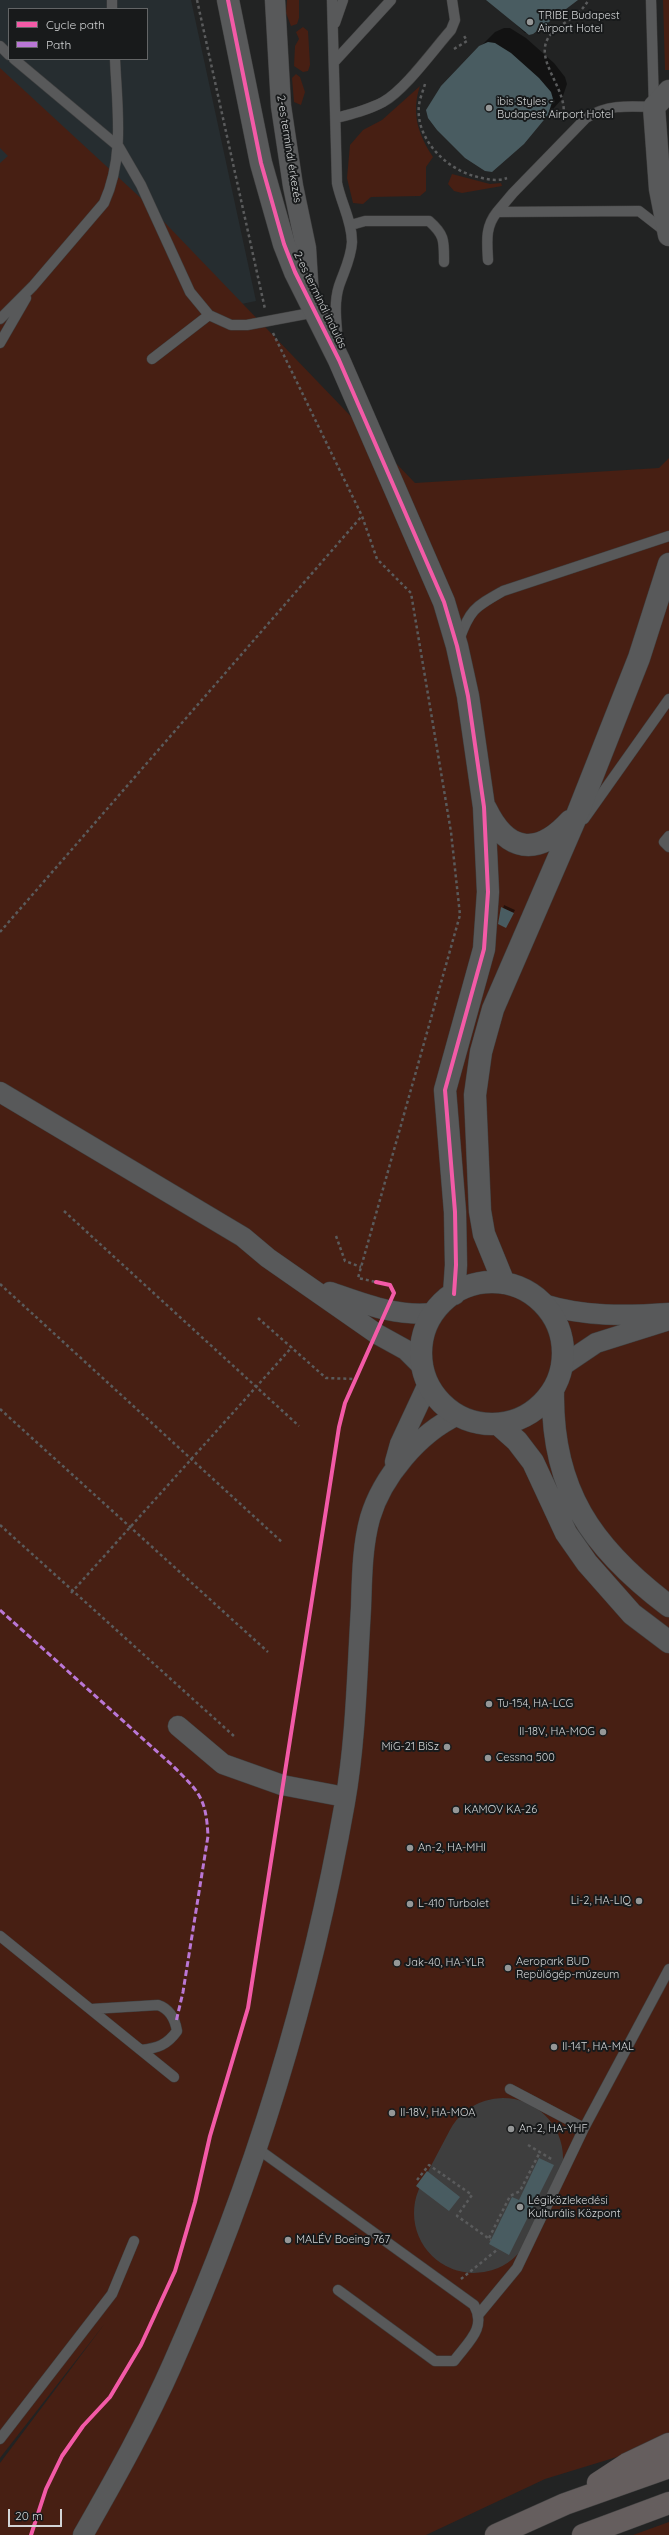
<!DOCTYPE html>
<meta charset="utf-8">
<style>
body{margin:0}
#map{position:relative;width:669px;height:2535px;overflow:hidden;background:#222323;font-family:Quicksand,sans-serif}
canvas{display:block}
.legend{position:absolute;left:8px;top:8px;width:140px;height:52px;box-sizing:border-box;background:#181a1b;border:1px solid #636566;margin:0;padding:5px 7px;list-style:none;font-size:12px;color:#d3d5d6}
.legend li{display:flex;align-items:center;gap:8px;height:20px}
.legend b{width:20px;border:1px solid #636566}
.scale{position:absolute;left:8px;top:2509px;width:54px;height:18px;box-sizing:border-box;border:2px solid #d3d5d6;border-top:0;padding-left:5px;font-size:12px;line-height:14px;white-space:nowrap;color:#d3d5d6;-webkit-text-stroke:3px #181a1b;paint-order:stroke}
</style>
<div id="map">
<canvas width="669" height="2535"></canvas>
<ul class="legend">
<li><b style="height:5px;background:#f35aa7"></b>Cycle path</li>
<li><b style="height:5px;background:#ba77d6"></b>Path</li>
</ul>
<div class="scale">20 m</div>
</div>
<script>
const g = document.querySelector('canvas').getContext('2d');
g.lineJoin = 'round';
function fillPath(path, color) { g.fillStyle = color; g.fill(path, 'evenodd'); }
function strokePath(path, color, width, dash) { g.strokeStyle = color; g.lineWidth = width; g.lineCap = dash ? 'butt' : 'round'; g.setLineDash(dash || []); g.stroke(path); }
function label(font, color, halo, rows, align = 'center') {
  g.font = font + ' Quicksand,sans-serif'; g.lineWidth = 4; g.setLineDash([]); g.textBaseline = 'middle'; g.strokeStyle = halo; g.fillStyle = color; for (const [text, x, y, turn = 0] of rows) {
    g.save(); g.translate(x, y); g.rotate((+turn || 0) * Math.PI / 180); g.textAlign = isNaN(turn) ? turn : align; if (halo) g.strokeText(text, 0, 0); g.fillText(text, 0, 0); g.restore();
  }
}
const built = new Path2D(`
 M0 0H191L256 301 227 307 0 373ZM9 9H147V59H9Z`);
const green = new Path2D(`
 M287 0H299V18L297 24 291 26 286 13Z
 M663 0H669V70H665Z
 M303 27 308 31 310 65 308 71 303 72 294 66 295 46 299 39 296 32Z
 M0 68 144 201 415 483 659 468 669 458V2441L545 2479 426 2535H0V2463L106 2322 0 2458V163L8 156 0 148Z
 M296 74 300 77 305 92 301 105 294 102 292 78Z
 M420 86C411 113 418 134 433 157L426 167V191L420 196 371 197 363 204 353 203 347 178 350 145 363 130 382 120Z
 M452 174 490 184 501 183 502 186 462 193 454 191 448 184Z
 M669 2522V2535H633Z`);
const shadow = new Path2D(`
 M490 0H574L533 33H525Z
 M504 28H510L526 38 554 63 565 77 567 84 562 99 523 143 480 47 495 32Z
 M504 905 515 910 506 927 499 924Z
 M543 2156 556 2162 509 2254 513 2198 516 2195 521 2198Z
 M430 2170 462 2194 452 2207 427 2172Z`);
const runway = new Path2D(`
 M474 2213 503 2158`);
const building = new Path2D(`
 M486 0H578L533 34 529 35Z
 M488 42 495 43 511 53 539 78 551 92 553 99 548 115 524 144 492 172 485 171 465 158 437 130 428 118 426 110 441 86 479 46Z
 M501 907 514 913 506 928 498 924Z
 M539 2158 554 2165 509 2255 489 2244 512 2197 519 2200Z
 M427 2171 460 2197 449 2211 416 2186Z`);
const path = new Path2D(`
 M197 0 265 309
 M454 49 467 41 463 34
 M425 84C423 91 420 98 419 105 415 138 445 168 474 176 485 179 496 182 507 178
 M562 121C573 91 529 60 551 34 558 26 569 21 577 14 582 10 585 5 589 0
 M273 333 362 516 377 559 411 593 451 832 460 915 358 1278 376 1282
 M0 932 361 517
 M64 1211 299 1426
 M336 1236 345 1261 361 1267
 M0 1284 283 1543
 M258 1318 326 1378 356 1379
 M0 1409 268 1652
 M0 1525 235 1737
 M71 1593 292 1347
 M528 2145 553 2160
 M417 2180 429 2165 472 2195 457 2216 491 2240
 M489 2238 510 2196 520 2191 540 2152
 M461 2279 498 2249`);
const service = new Path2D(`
 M112 0V9
 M332 0 337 183C341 203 352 221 352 242 351 259 344 271 339 286 333 305 337 325 338 345
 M335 23 343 0
 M0 46 9 55
 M14 59 119 147 141 185 190 292 209 315 231 325H247L316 312
 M335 61 391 0
 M336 118C352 114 368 110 383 102 405 90 434 49 451 30L455 20 452 0
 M497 212 513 193 586 118C607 104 630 106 654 107L651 0
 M351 225 365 221H429C445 235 444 241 444 262
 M488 260C487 241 485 227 497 212L639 211 666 232
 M0 319 33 286 104 203C125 157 117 107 115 59
 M0 343 26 298
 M152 359 209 315
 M459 640C470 609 475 607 503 591L669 536
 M584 819 669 699
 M669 836 664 842 669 847
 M0 1936 174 2077
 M92 2009 158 2005C170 2009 175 2019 177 2031 167 2045 158 2048 141 2050
 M510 2089 584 2128
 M258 2149 474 2305C487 2328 468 2342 454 2361H435L338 2290
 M479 2314 517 2268 584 2128 669 1969
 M0 2439 112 2294 134 2241`);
const minor = new Path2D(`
 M275 0 281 106 293 186 306 248 309 297
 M0 1092 243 1237 268 1258 377 1334 406 1350 422 1366
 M330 1292C365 1304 396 1317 433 1313
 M543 1304C585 1317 626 1316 669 1313
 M562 1366 596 1343 669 1320
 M395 1462 400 1444 428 1384
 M178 1726 223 1764 282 1785 345 1797
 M83 2535C115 2479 147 2422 173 2363 253 2183 311 1995 345 1802 356 1739 357 1672 361 1608 362 1579 362 1547 370 1518 382 1477 419 1433 458 1415`);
const tertiary = new Path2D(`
 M228 0 261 163 284 244 295 272 339 360 444 602 457 646 468 696 484 807 488 892 484 949 445 1090 455 1212 456 1265 454 1294
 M669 91 654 107 660 189 669 235
 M486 809C507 852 537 857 570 821
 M421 1353a71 71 0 1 1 142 0a71 71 0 1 1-142 0Z
 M504 1283 484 1234 480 1211 475 1095 481 1052 493 1009 577 815 639 658 669 564
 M553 1390C551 1490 592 1548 669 1606
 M498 1424 517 1441 533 1462 566 1533 587 1563 632 1614 669 1642`);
const trunk = new Path2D(`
 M598 2483 627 2464 669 2444
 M496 2535 565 2504 669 2467
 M583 2535 669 2503`);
const quiet = new Path2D(`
 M0 1610 172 1765C199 1792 206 1797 208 1836L183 1992 176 2022`);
const cycleway = new Path2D(`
 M228 0 261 163 284 244 295 272 339 360 444 602 457 646 468 696 484 807 488 892 484 949 445 1090 455 1212 456 1265 454 1294
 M31 2535 46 2489 62 2456 83 2426 110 2397 141 2345 175 2271 195 2202 210 2136 248 2008 339 1427 345 1403 394 1293 390 1285 376 1282`);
const markers = [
 [530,22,4,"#959797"],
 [489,108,4,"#959797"],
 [489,1704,4,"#959797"],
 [603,1732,4,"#959797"],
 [447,1747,4,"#959797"],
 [488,1758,4,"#959797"],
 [456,1810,4,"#959797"],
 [410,1848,4,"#959797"],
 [639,1901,4,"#959797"],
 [410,1904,4,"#959797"],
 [397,1963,4,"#959797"],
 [508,1968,4,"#959797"],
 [554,2047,4,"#959797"],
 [392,2113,4,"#959797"],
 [511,2129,4,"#959797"],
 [520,2207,4,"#959797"],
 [288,2240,4,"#959797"]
];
const poiNames = [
 ["TRIBE Budapest",538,16],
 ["Airport Hotel",538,29],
 ["ibis Styles -",497,102],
 ["Budapest Airport Hotel",497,115],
 ["Tu-154, HA-LCG",497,1704],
 ["Il-18V, HA-MOG",595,1732,"right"],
 ["MiG-21 BiSz",439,1747,"right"],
 ["Cessna 500",496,1758],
 ["KAMOV KA-26",464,1810],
 ["An-2, HA-MHI",418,1848],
 ["Li-2, HA-LIQ",631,1901,"right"],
 ["L-410 Turbolet",418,1904],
 ["Aeropark BUD",516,1962],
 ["Repülőgép-múzeum",516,1975],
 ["Jak-40, HA-YLR",405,1963],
 ["Il-14T, HA-MAL",562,2047],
 ["Il-18V, HA-MOA",400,2113],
 ["An-2, HA-YHF",519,2129],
 ["Légiközlekedési",528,2201],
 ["Kulturális Központ",528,2214],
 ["MALÉV Boeing 767",296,2240]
];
const streetNames = [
 ["2-es terminál érkezés",289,149,81],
 ["2-es terminál indulás",320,300,64]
];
fillPath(built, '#262d30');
fillPath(green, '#471f13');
fillPath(shadow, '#0007');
strokePath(runway, '#3e3e3e', 120);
fillPath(building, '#495c61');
strokePath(service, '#404040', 11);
strokePath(minor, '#404040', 21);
strokePath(tertiary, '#404040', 23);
strokePath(trunk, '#404040', 23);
strokePath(path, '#5a5b5c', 2.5, [3, 3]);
strokePath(service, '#58595a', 10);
strokePath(minor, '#58595a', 20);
strokePath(tertiary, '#58595a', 22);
strokePath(trunk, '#655e5e', 22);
strokePath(quiet, '#ba77d6', 3, [6, 3]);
strokePath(cycleway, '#f35aa7', 4);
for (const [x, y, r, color] of markers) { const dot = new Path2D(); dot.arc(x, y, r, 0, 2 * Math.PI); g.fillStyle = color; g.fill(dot); strokePath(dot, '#181a1b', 1.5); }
label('11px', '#d3d5d6', '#181a1b', poiNames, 'left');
label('11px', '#d3d5d6', '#181a1b', streetNames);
</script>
